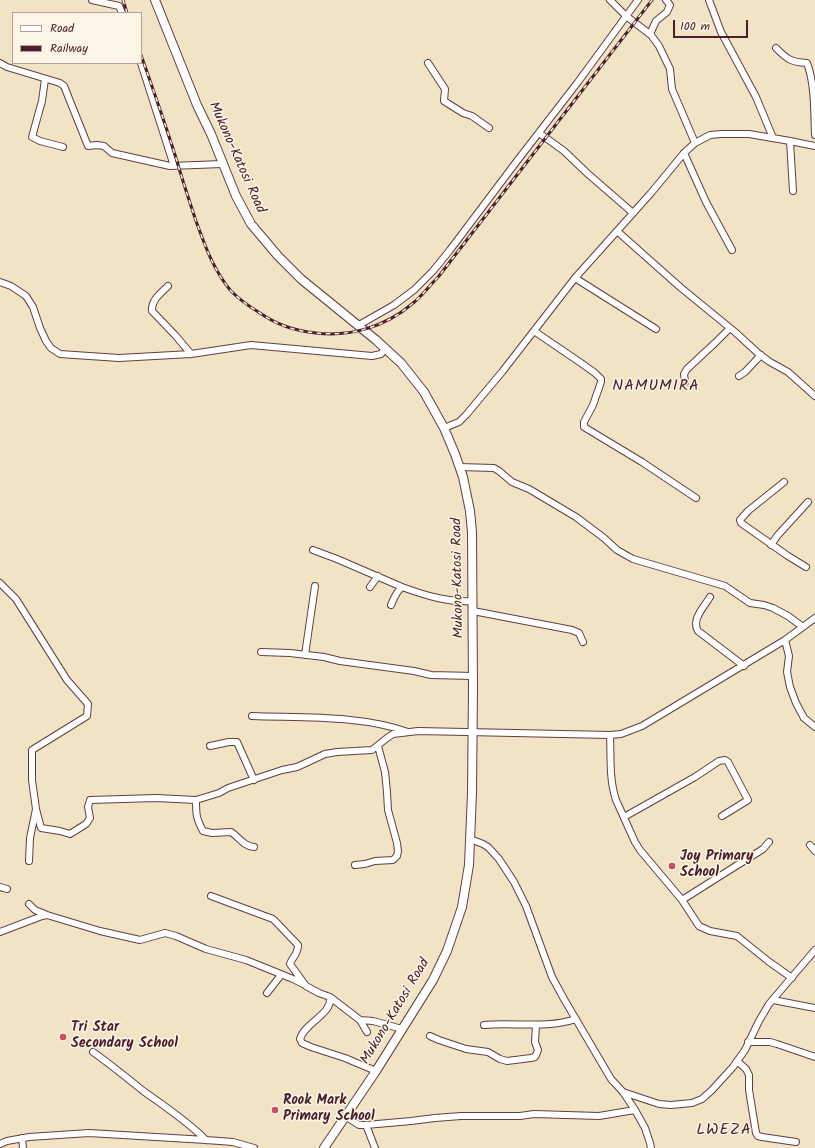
<!DOCTYPE html>
<style>
body{margin:0}
#map{position:relative;width:815px;height:1148px;overflow:hidden;background:#f0e4c5;font-family:Kalam,sans-serif}
canvas{display:block}
.legend{position:absolute;left:12px;top:12px;width:130px;height:52px;box-sizing:border-box;background:#fcf5e5;border:1px solid #b59f9b;margin:0;padding:5px 7px;list-style:none;font-size:12px;color:#4a1f2b}
.legend li{display:flex;align-items:center;gap:8px;height:20px}
.legend b{width:20px;border:1px solid #b59f9b}
.scale{position:absolute;left:673px;top:20px;width:75px;height:18px;box-sizing:border-box;border:2px solid #4a1f2b;border-top:0;padding-left:5px;font-size:12px;line-height:14px;white-space:nowrap;color:#4a1f2b;-webkit-text-stroke:3px #fcf5e5;paint-order:stroke}
</style>
<div id="map">
<canvas width="815" height="1148"></canvas>
<ul class="legend">
<li><b style="height:5px;background:#fff"></b>Road</li>
<li><b style="height:5px;background:#4a1f2b"></b>Railway</li>
</ul>
<div class="scale">100 m</div>
</div>
<script>
const g = document.querySelector('canvas').getContext('2d');
g.lineJoin = 'round';
function strokePath(path, color, width, dash) { g.strokeStyle = color; g.lineWidth = width; g.lineCap = dash ? 'butt' : 'round'; g.setLineDash(dash || []); g.stroke(path); }
function label(font, color, halo, rows, align = 'center') {
  g.font = font + ' Kalam,sans-serif'; g.lineWidth = 3; g.setLineDash([]); g.textBaseline = 'middle'; g.strokeStyle = halo; g.fillStyle = color; for (const [text, x, y, turn = 0] of rows) {
    g.save(); g.translate(x, y); g.rotate((+turn || 0) * Math.PI / 180); g.textAlign = isNaN(turn) ? turn : align; if (halo) g.strokeText(text, 0, 0); g.fillText(text, 0, 0); g.restore();
  }
}
const minor = new Path2D(`
 M92 0 119 6 122 13
 M610 0 626 16 651 35 659 46 670 69 672 89 695 143
 M709 0 721 32 756 97 773 138
 M650 34 656 21 667 12 670 5 666 0
 M776 48C787 59 790 62 807 63 815 84 814 111 815 135
 M0 63 7 67 60 83 64 86 88 146 97 145 104 146 112 153 170 166 222 164
 M141 63 174 166
 M428 63 445 89 444 101 463 113 472 116 489 128
 M45 79 42 101 32 137 40 141 63 147
 M539 133 564 151 587 173 633 213
 M790 141 793 191
 M684 153 706 202 732 250
 M617 231 680 287 735 332 759 354 770 362 788 372 815 396
 M575 278 656 329
 M0 282 11 286 26 296 33 307 40 328 46 341 51 348 60 354 119 358 191 354 251 345 372 356 381 354 385 349
 M168 286C161 293 151 300 152 311L175 335 191 354
 M359 325 394 305 414 290 433 271 450 250 517 161 578 82 638 0
 M534 331 581 363 595 373 601 379V382L593 405 584 422V427L642 462 696 498
 M739 376 745 372 761 355
 M685 382 684 374 687 369 716 342 730 328
 M444 428 459 422 466 415 502 372 575 278 651 193 684 153 695 143 710 135 721 134H749L790 141 815 146
 M459 467 494 468 499 471 512 482 529 489 576 517 604 538 617 550 633 559 725 586 750 603 764 605 773 608 788 616 803 627
 M784 482 748 511 740 520 741 523 788 556 806 567
 M771 545 777 536 808 502
 M313 550 337 559 402 587C396 592 394 598 391 605
 M0 583 16 599 67 680 88 704 87 716 32 750V780L36 809 30 838 29 861
 M370 587 378 576
 M402 587C424 595 449 603 473 601
 M710 597C704 607 691 620 698 631L744 666
 M473 611 572 630 579 633 583 642
 M785 640 789 656 787 672 790 687 796 703 804 718 815 727
 M261 652 290 653 324 657 340 661 414 671 431 675 473 676
 M305 655 315 586
 M252 716C302 718 361 715 408 732
 M610 735C611 757 609 779 616 800L635 842 640 850 682 900 699 926 710 931 737 936 768 961 792 978
 M210 746 229 742H237L254 780
 M196 800C196 814 196 818 203 831L212 833 231 832C239 837 243 846 254 847
 M36 809 41 828 60 831 70 834 86 824 90 818 88 807 90 800 156 798 196 800 219 793 228 788 282 770 297 767 325 754 337 752 372 750 387 738 393 734 418 731 610 735 621 734 642 726 785 640 815 618
 M624 817 695 777 719 761 725 760 728 762 748 800 722 816
 M470 839 483 844 488 847 499 859 514 882 526 906 552 977 564 999 611 1079 623 1092 635 1110 645 1128 650 1143 651 1148
 M810 845 815 851
 M355 865 365 864 375 861 393 860 397 856 398 851 397 843 388 810 387 792 385 772 378 746
 M0 887 7 889
 M211 896 273 919 277 923 298 945C298 955 292 957 290 964L306 986 319 993 330 997C333 1014 304 1023 300 1039L302 1043 311 1047 345 1058 376 1071
 M682 900 747 859 763 849 769 842
 M29 904 35 910 47 915 100 931 140 940 165 933 176 936 206 949 246 960 293 979 303 984
 M0 932 42 916 47 915
 M267 993 281 975
 M330 997 360 1020 367 1032
 M773 1000 815 1008
 M360 1020 373 1021 402 1029
 M484 1025C514 1022 546 1029 576 1019
 M430 1036 439 1040 466 1049 488 1052 500 1059 507 1061 531 1058 535 1057 537 1053 538 1050 535 1042 536 1025
 M748 1042H770L777 1044 815 1057
 M93 1052C110 1064 126 1077 142 1090 164 1106 186 1120 206 1140
 M737 1061 746 1069 749 1075V1090L756 1133 758 1136 762 1137 796 1142
 M623 1092 659 1104 671 1105 692 1103 702 1099 712 1090 733 1067 745 1050 759 1021 769 1004 815 950
 M345 1116 359 1125H366L411 1121 435 1118 461 1116H520L534 1114 599 1116 635 1110
 M366 1125 375 1148
 M22 1138 23 1148
 M0 1144 7 1141 29 1137 89 1133 206 1140 233 1142 254 1148`);
const major = new Path2D(`
 M155 0 197 105 211 134 236 196 251 224 278 256 301 279 376 340 401 363 424 392 444 428 455 454 463 477 470 511 472 532 473 688 472 793 469 865 462 907 447 951 433 980 376 1071 324 1148`);
const rail = new Path2D(`
 M123 0 127 13
 M141 55C153 89 165 123 176 158 182 179 189 200 196 221 205 246 214 271 231 291 240 300 250 307 260 313 277 325 295 331 316 333 350 337 385 327 412 304 422 296 430 285 439 276L652 0`);
const markers = [
 [672,866,4,"#d1495b"],
 [63,1037,4,"#d1495b"],
 [275,1110,4,"#d1495b"]
];
const streetNames = [
 ["Mukono-Katosi Road",236,158,66],
 ["Mukono-Katosi Road",459,578,-91],
 ["Mukono-Katosi Road",396,1012,-59]
];
const poiNames = [
 ["Joy Primary",680,858],
 ["School",680,874],
 ["Tri Star",71,1029],
 ["Secondary School",71,1045],
 ["Rook Mark",283,1102],
 ["Primary School",283,1118]
];
const quarterNames = [
 ["NAMUMIRA",656,387],
 ["LWEZA",724,1131]
];
strokePath(minor, '#633d42', 8);
strokePath(major, '#633d42', 10);
strokePath(minor, '#fff', 6);
strokePath(major, '#fff', 8);
strokePath(rail, '#4a1f2b', 3);
strokePath(rail, '#fcf5e5', 1.5, [4.5]);
for (const [x, y, r, color] of markers) { const dot = new Path2D(); dot.arc(x, y, r, 0, 2 * Math.PI); g.fillStyle = color; g.fill(dot); strokePath(dot, '#fcf5e5', 1.5); }
label('14px', '#4a1f2b', '#fcf5e5', streetNames);
label('bold 14px', '#4a1f2b', '#fcf5e5', poiNames, 'left');
g.letterSpacing = '1px';
label('16px', '#4a1f2b', '#fcf5e5', quarterNames);
g.letterSpacing = '0px';
</script>
